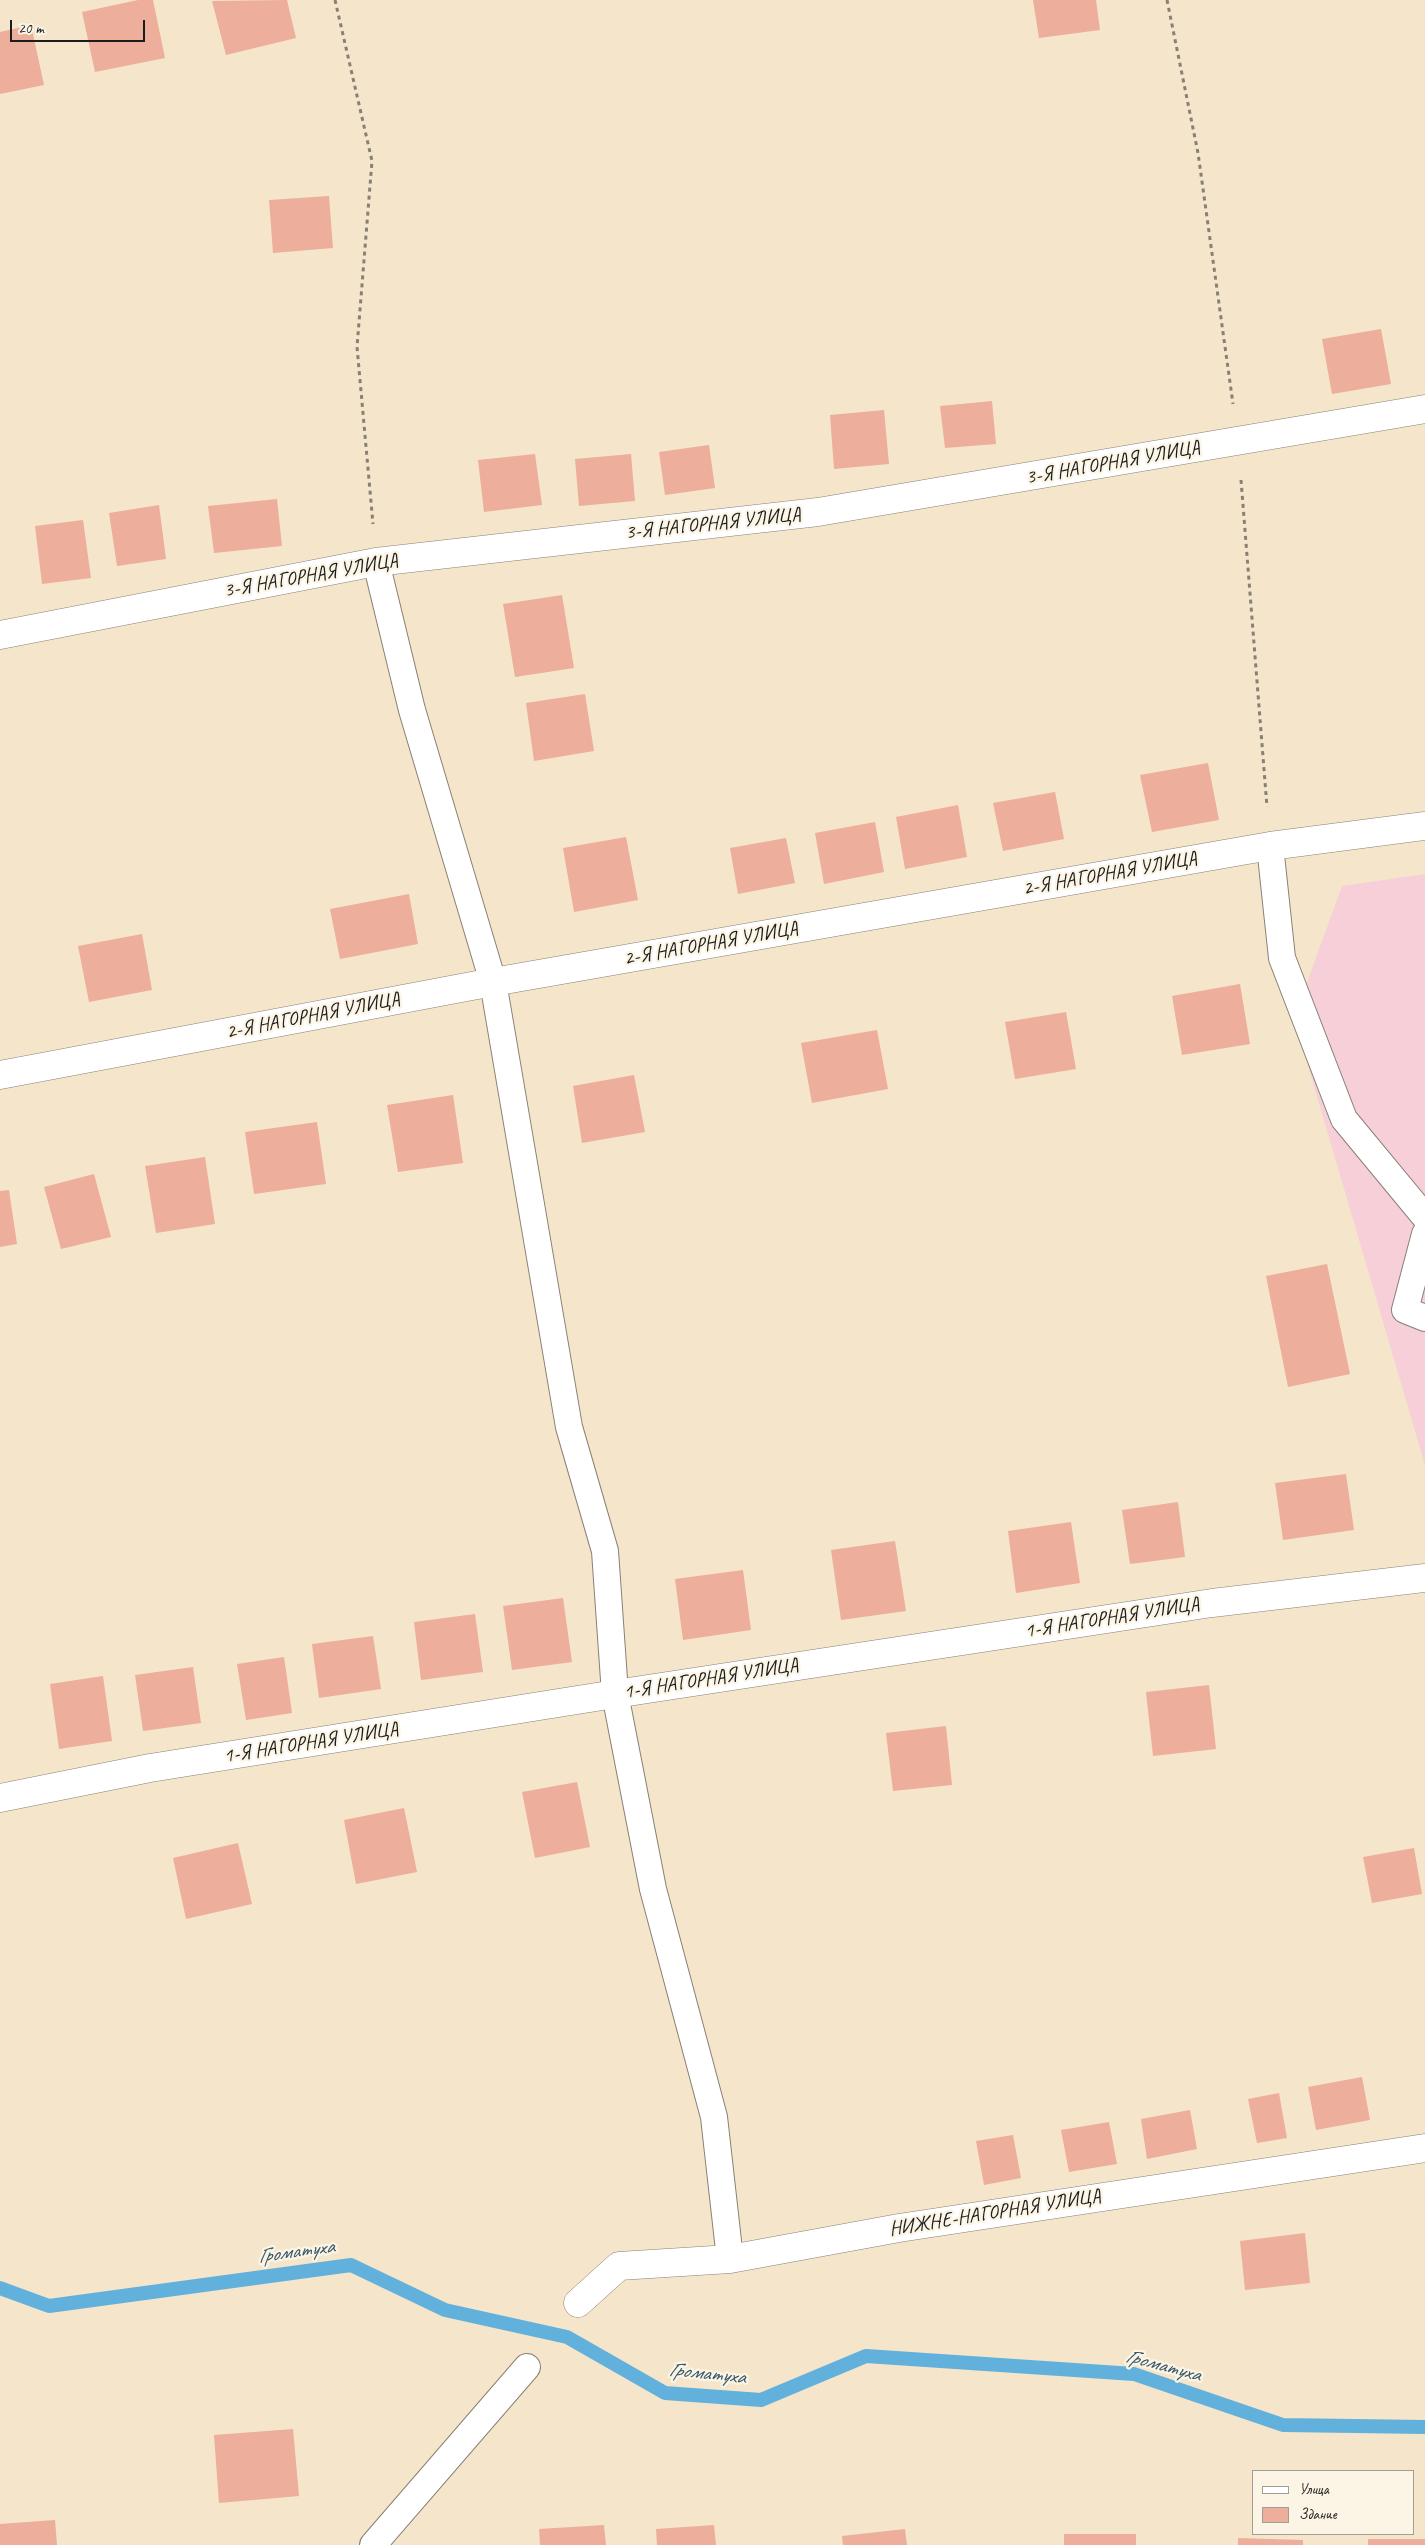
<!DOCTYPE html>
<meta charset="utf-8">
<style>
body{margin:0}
#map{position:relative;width:1425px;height:2545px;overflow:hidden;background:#f5e5cb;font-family:Caveat,sans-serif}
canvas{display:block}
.legend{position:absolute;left:1252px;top:2470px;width:162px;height:65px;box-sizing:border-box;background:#fcf5e5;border:1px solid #a29e95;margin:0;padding:6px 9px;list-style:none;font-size:15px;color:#1c1c1c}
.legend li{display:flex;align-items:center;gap:10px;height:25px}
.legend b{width:25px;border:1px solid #a29e95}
.scale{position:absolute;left:10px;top:20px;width:135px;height:22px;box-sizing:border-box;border:2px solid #1c1c1c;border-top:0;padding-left:6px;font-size:15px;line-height:18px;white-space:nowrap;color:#1c1c1c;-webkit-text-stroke:4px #fcf5e5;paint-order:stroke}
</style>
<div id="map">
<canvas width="1425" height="2545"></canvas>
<ul class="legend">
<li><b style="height:6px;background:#fff"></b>Улица</li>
<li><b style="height:14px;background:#edae9b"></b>Здание</li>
</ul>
<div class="scale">20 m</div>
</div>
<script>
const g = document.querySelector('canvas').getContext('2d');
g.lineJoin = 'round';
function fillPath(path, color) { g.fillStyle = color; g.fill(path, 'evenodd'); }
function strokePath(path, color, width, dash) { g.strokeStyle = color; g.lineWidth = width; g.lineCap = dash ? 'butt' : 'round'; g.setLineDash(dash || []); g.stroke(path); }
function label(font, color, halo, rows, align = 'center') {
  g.font = font + ' Caveat,sans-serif'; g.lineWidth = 4.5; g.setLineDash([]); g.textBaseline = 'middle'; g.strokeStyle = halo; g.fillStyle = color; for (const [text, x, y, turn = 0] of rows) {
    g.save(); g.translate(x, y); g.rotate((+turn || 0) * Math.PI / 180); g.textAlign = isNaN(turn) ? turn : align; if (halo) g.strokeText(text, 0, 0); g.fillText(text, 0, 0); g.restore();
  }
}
const built = new Path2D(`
 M1425 874V1465L1294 1018 1342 886Z`);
const stream = new Path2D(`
 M0 2288 49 2306 351 2265 445 2310 567 2337 665 2393 761 2400 866 2356 1134 2374 1283 2425 1425 2427`);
const building = new Path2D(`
 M138 0H153L165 58 95 72 82 12Z
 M287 0 296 38 226 55 212 1Z
 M1033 0H1096L1100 30 1039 38Z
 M31 25 44 85 0 94V32Z
 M329 196 333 248 273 253 269 200Z
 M1381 329 1391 384 1332 394 1322 339Z
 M992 401 996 444 945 448 940 406Z
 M884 410 889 464 834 469 830 415Z
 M709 445 715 488 665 495 659 452Z
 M535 454 542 505 484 512 478 460Z
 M631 454 635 501 579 506 575 459Z
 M277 499 282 546 214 553 208 506Z
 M159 505 166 559 117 566 109 513Z
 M83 520 91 578 42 584 35 526Z
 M562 595 574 668 515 677 503 604Z
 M585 694 594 751 534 761 526 703Z
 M1208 763 1219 820 1152 832 1140 775Z
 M1055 792 1064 839 1003 851 993 803Z
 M958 805 967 857 905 869 896 817Z
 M875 822 884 872 824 884 815 833Z
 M626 837 638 900 574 912 563 848Z
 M786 838 795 883 738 894 730 848Z
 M409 894 418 944 340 959 330 909Z
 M142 934 152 990 89 1002 78 946Z
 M1240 984 1250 1044 1182 1055 1172 996Z
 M1066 1012 1076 1069 1015 1079 1005 1022Z
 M877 1030 888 1089 812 1103 801 1043Z
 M634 1075 645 1132 582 1143 573 1086Z
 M453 1095 463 1163 398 1172 387 1105Z
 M317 1122 326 1184 254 1194 245 1132Z
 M205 1157 215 1224 156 1233 145 1166Z
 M94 1174 111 1237 61 1249 44 1187Z
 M9 1190 17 1244 0 1247V1191Z
 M1327 1264 1350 1374 1288 1387 1266 1276Z
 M1346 1474 1354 1530 1283 1540 1275 1483Z
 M1178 1502 1185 1557 1130 1564 1122 1510Z
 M1071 1522 1080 1583 1016 1593 1008 1531Z
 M895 1541 906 1611 841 1620 831 1550Z
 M743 1570 751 1630 683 1640 675 1579Z
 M563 1598 572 1662 512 1670 503 1606Z
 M475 1614 483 1672 421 1680 414 1622Z
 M373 1636 381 1689 319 1698 312 1644Z
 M284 1657 292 1713 246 1720 237 1664Z
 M193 1667 201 1723 143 1731 135 1675Z
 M103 1676 112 1741 59 1749 50 1684Z
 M1209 1685 1216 1749 1153 1756 1146 1692Z
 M946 1726 952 1785 893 1791 886 1733Z
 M577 1782 590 1847 535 1858 522 1792Z
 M404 1808 417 1872 356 1884 344 1820Z
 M238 1843 252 1904 186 1919 173 1858Z
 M1414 1848 1422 1894 1372 1903 1363 1857Z
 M1362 2077 1370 2120 1316 2130 1308 2087Z
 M1279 2093 1287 2138 1257 2143 1248 2099Z
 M1190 2110 1197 2149 1147 2159 1141 2119Z
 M1109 2122 1117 2164 1069 2172 1061 2130Z
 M1013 2135 1021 2178 984 2185 976 2141Z
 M1305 2233 1310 2283 1245 2290 1240 2241Z
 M293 2429 299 2496 219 2503 214 2435Z
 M55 2520 57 2545H0V2524Z
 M604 2525 606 2545H540L539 2529Z
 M714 2525 716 2545H657L656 2529Z
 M905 2529 907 2545H843L842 2536Z
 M1064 2534H1136V2545H1064Z
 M1238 2538 1303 2540V2545H1238Z
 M1368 2539H1425V2545H1368Z`);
const path = new Path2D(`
 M335 0 372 161 357 347 373 524
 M1167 0 1198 153 1233 404
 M1241 480 1267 807`);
const service = new Path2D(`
 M376 562 412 710 493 982 569 1427 605 1551 615 1694 653 1889 714 2117 730 2259
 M1270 846 1282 958 1344 1119 1425 1217
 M1425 1234 1405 1310 1425 1318
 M373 2545 527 2367`);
const minor = new Path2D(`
 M0 635 376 562 818 512 1425 409
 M0 1075 493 982 1270 846 1425 826
 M0 1798 150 1768 615 1694 1212 1603 1425 1578
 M578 2303 619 2266 730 2259 899 2228 1425 2148`);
const streetNames = [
 ["3-Я НАГОРНАЯ УЛИЦА",1113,463,-10],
 ["3-Я НАГОРНАЯ УЛИЦА",713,524,-6],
 ["3-Я НАГОРНАЯ УЛИЦА",311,576,-10],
 ["2-Я НАГОРНАЯ УЛИЦА",1110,874,-10],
 ["2-Я НАГОРНАЯ УЛИЦА",711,944,-10],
 ["2-Я НАГОРНАЯ УЛИЦА",313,1016,-11],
 ["1-Я НАГОРНАЯ УЛИЦА",1112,1618,-9],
 ["1-Я НАГОРНАЯ УЛИЦА",711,1679,-9],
 ["1-Я НАГОРНАЯ УЛИЦА",311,1743,-9],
 ["НИЖНЕ-НАГОРНАЯ УЛИЦА",995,2213,-9]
];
const waterNames = [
 ["Громатуха",296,2252,-8],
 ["Громатуха",1163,2366,15],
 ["Громатуха",707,2374,6]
];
fillPath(built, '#f6cfd9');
strokePath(stream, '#62b1dc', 14);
fillPath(building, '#edae9b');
strokePath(service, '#888074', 28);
strokePath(minor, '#888074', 29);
strokePath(path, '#888074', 3, [4, 4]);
strokePath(service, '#fff', 26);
strokePath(minor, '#fff', 28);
label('20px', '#1c1c1c', '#fcf5e5', streetNames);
label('italic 21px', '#385869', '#fcf5e5', waterNames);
</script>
